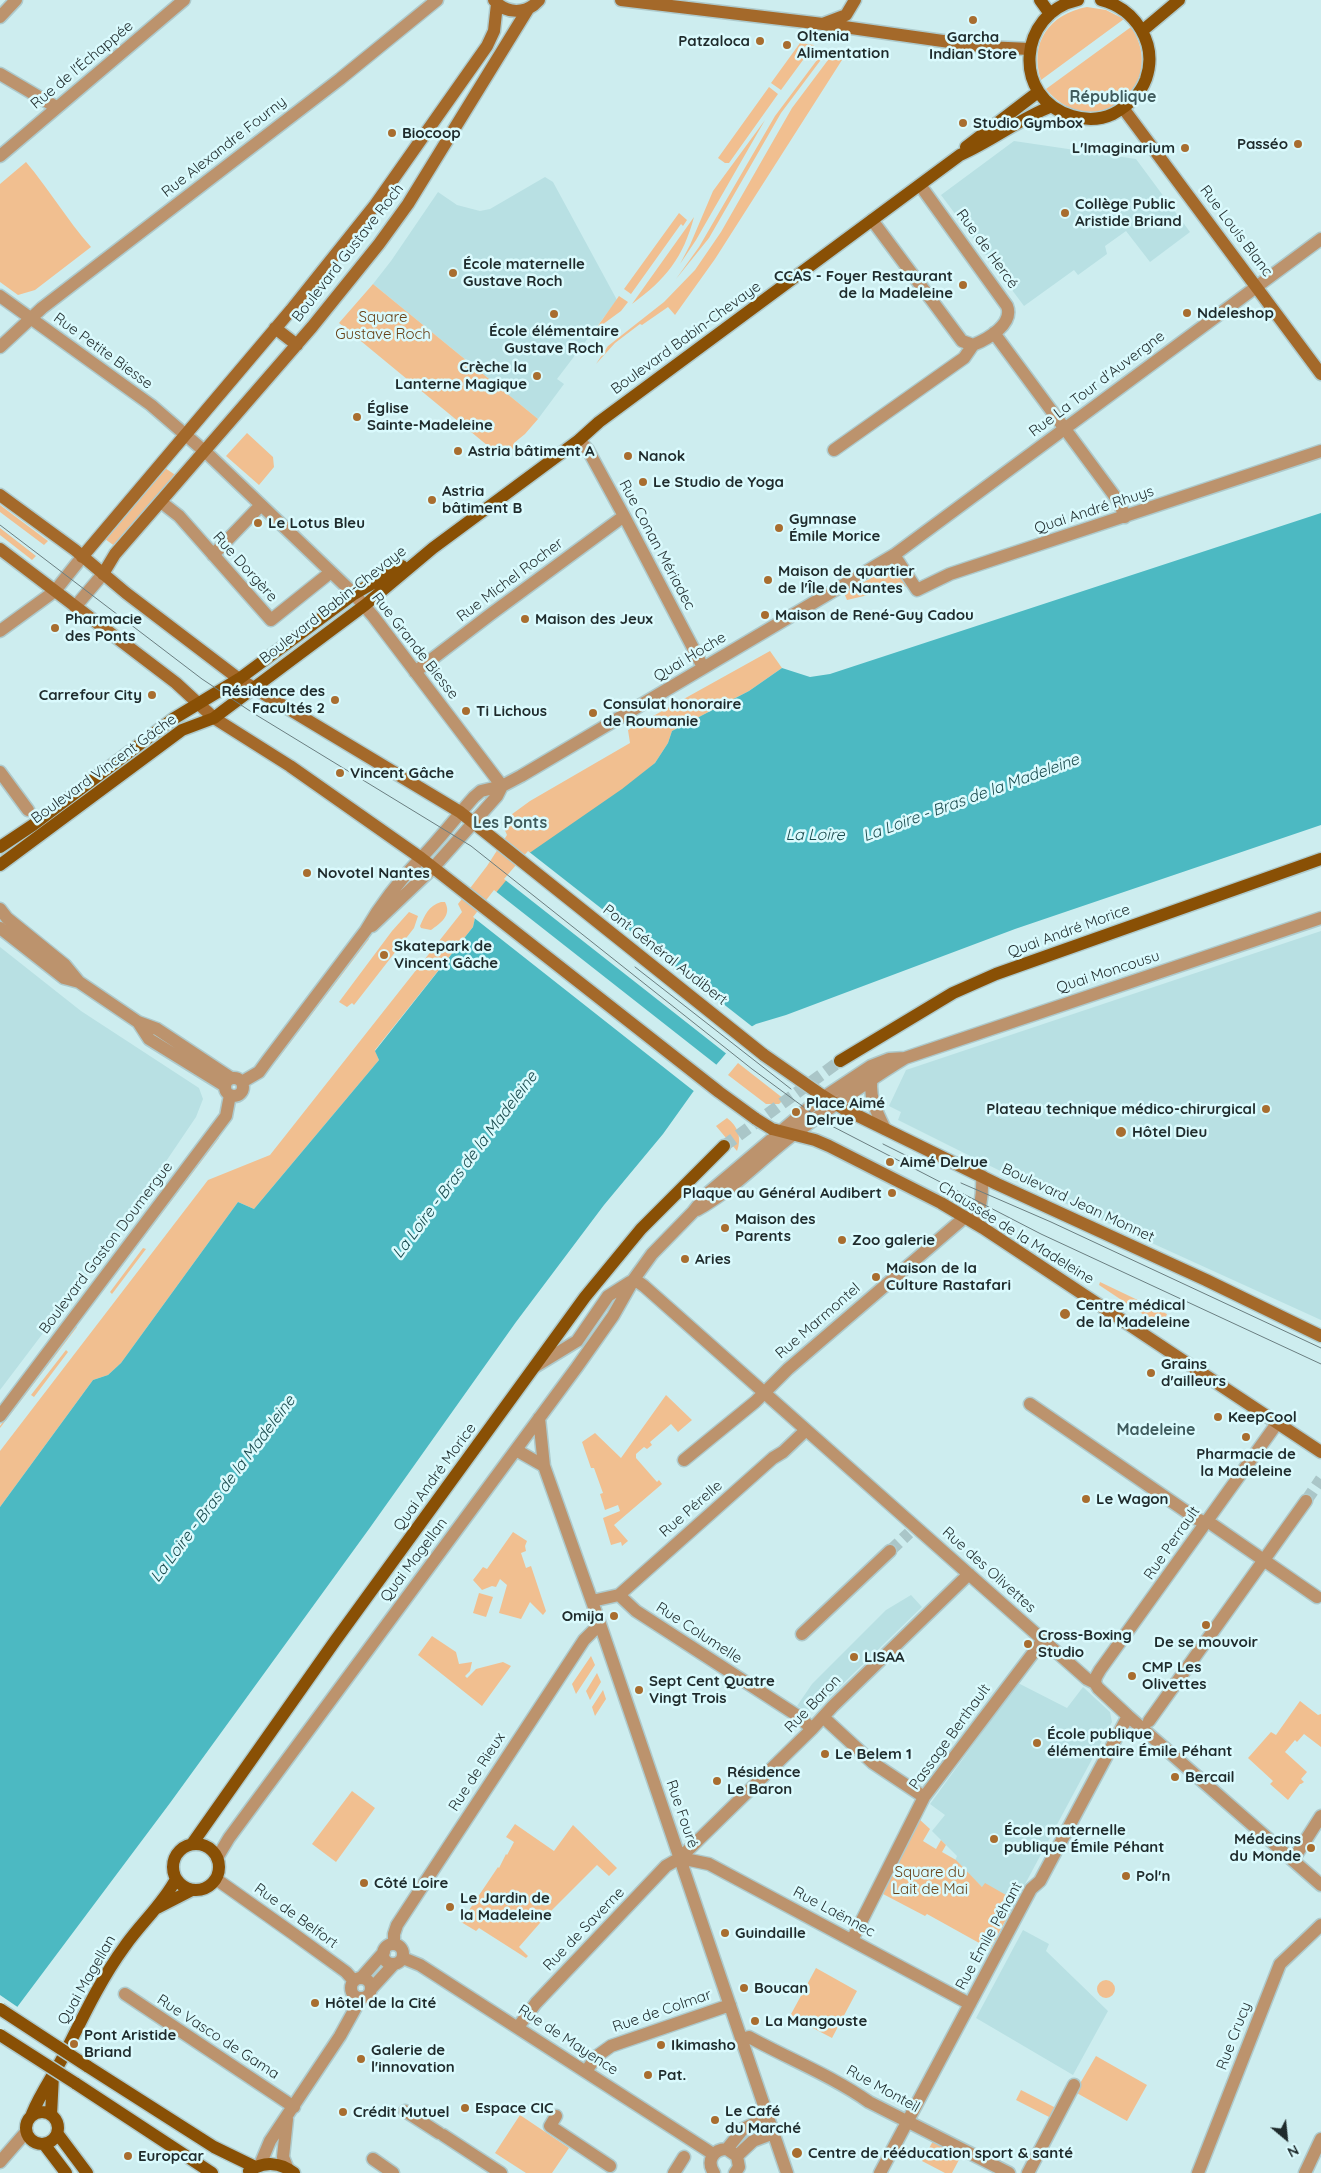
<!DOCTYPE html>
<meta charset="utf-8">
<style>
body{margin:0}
#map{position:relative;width:1321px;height:2173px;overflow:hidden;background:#cdedef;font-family:Quicksand,sans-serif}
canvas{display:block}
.north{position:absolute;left:1261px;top:2113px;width:50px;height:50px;-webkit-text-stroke:4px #dafafd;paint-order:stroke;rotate:152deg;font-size:14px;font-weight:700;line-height:20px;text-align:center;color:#1f2b2c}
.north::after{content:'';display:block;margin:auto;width:18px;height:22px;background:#1f2b2c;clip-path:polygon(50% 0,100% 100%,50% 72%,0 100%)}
</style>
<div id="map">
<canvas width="1321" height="2173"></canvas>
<div class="north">N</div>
</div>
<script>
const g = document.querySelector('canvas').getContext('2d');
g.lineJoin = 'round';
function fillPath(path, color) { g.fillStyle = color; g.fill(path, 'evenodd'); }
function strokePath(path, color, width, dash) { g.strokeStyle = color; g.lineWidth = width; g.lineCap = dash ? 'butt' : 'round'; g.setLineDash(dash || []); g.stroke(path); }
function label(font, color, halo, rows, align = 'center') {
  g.font = font + ' Quicksand,sans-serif'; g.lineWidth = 5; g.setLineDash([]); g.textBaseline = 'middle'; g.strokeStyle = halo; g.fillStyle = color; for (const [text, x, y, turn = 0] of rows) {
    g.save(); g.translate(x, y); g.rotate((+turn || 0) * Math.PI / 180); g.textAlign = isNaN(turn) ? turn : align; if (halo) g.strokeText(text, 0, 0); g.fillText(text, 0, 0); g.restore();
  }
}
const built = new Path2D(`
 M1014 141 1136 159 1190 232 1150 262 1126 231 1105 246 1107 254 1078 275 1074 270 1024 306 941 195Z
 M545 177 553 182 617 300 557 379 564 384 538 419 373 284 391 261 438 192 457 205 480 211 490 209Z
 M1321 931V1320L1077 1209 946 1144 898 1120 901 1112 889 1106 906 1070Z
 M0 947 81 1011 199 1088 203 1099 196 1117 106 1250 0 1390Z
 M911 1595 922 1607 817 1709 804 1710 797 1706 812 1684 886 1610Z
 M1018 1683 1067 1708 1083 1687 1110 1712 1112 1722 1009 1914 1001 1905 1006 1896 982 1887 955 1861 957 1856 932 1831 945 1815 930 1804Z
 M1023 1930 1049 1944 1046 1951 1108 2011 1073 2075 976 2018Z`);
const green = new Path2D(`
 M1087 7 1106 10 1124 19 1041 80C1029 43 1049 14 1087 7Z
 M1131 27C1171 88 1091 145 1046 89Z
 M800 43 814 45 781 90 771 83Z
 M837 48 849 49 715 259 675 315 668 307 642 325 640 324 615 343 596 364 608 346 664 302 695 270 721 232 792 108Z
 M820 56 823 57 781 113 709 238 676 279 699 247 775 116Z
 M769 87 778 94 729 163H725L718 158Z
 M765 120 696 240 680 264 690 245 713 191Z
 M26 162C49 189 67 220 91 247L35 290 18 295 0 282V184Z
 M679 213 687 220 683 226 681 224 631 294 624 289Z
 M694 217C683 258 666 279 632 304Z
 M373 284 538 419 525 434 514 443 515 449 508 448 502 452V456L499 455 339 323Z
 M619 296 628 302 621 311 595 330Z
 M247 433 273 457 274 467 259 485 226 456Z
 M165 468 177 476 116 547 105 539Z
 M0 505 48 541 44 545 0 512Z
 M0 528 36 556 32 560 0 535Z
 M893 566 907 586 847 600 844 593Z
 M770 651 782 668 749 691 672 731 668 743 655 763 475 918 473 927 375 1050 379 1060 254 1209 238 1202 121 1363 108 1375 93 1380 0 1507V1451L208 1180 270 1155 462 912 458 904 487 866 507 835 502 824 504 820 530 801 630 743 628 730Z
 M441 902H445C452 915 441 923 431 930L421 928 420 926C425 915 428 906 441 902Z
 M409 912 418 916 414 928 354 1005 352 1003 347 1007 339 1002 392 931Z
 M368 938 369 939 277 1060H276Z
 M738 1063 784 1099 779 1104H766L728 1075Z
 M727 1118C738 1126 742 1138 737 1151L716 1126Z
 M218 1137 219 1138 103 1291H102Z
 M143 1248 146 1249 112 1294 110 1292Z
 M1100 1282 1167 1314 1162 1327 1099 1285Z
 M75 1326 77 1327 0 1428V1426Z
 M66 1350 68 1352 34 1397 31 1395Z
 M666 1395 692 1420 678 1432 671 1424 650 1442 652 1445 647 1449 644 1447 636 1454V1458L657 1482 659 1480 662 1484 614 1525 628 1541 622 1546 621 1542 611 1545 603 1518 620 1511 618 1505 605 1510 600 1494 603 1493 594 1468H591L582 1442 595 1433 621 1458Z
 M513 1532 527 1541 525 1546 526 1551 521 1553 526 1568 531 1566 546 1611 543 1615 530 1602 521 1619 499 1613 507 1585 500 1579 496 1587 492 1586 482 1590 473 1580 483 1567 487 1569Z
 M479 1593 493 1597 486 1617 473 1613Z
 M432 1636 456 1652 459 1664 472 1662 470 1671 465 1676 467 1678 476 1669 503 1662 511 1666 482 1706 418 1655Z
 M591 1656 595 1665 576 1694 572 1684Z
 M597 1673 601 1682 590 1700 586 1691Z
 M603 1690 606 1699 595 1716 592 1707Z
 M1300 1701 1318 1715 1321 1714V1747L1304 1734 1297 1742 1295 1740 1285 1752 1307 1772 1301 1779 1304 1782 1301 1784H1300L1288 1800 1270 1784 1273 1781 1248 1758 1271 1732 1276 1735Z
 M352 1791 375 1808 336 1862 312 1844Z
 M919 1819 930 1829 923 1841 936 1849 941 1840 946 1845 942 1852 956 1860 982 1887 985 1883 1006 1895 1001 1905 1009 1914 990 1949 927 1914 925 1916 883 1894Z
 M515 1824 554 1851 573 1825 617 1868 609 1876 597 1865 547 1915 519 1947 528 1956 526 1958 479 1928 476 1931 461 1922 498 1867 499 1868 506 1854 507 1855 514 1842 506 1837Z
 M816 1968 857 1991 832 2038 790 2016Z
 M1097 1989a9 9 0 1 1 18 0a9 9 0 1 1-18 0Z
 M1096 2056 1147 2085 1127 2121 1075 2092Z
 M1021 2090 1056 2108 1051 2118 1016 2100Z
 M520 2115 569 2148 552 2173H526L495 2153Z
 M933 2141 961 2156 952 2173H945L922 2161Z`);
const water = new Path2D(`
 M1321 513V825L1015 929 786 1015 756 1024 746 1030 693 1092 663 1134 604 1205 516 1322 369 1529 170 1803 0 2030V1507L93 1380 108 1375 121 1363 238 1202 254 1209 379 1060 375 1051 473 927 475 918 528 854 622 789 655 763 668 743 672 731 749 691 782 668 810 677 830 674Z`);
const pier = new Path2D(`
 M528 851 754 1028 748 1032 728 1055 504 879Z
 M494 890 718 1066 695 1092 473 917Z
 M0 1995 19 2008 0 2032Z`);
const streetTunnel = new Path2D(`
 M1306 1501 1321 1479
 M890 1551 909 1533`);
const primaryTunnel = new Path2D(`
 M724 1146 840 1061`);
const street = new Path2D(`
 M0 17 16 0
 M0 74 56 107
 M0 156 184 0
 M872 220 962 341 973 345C988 339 1014 324 1007 306L920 185
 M0 296 151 405 210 456 354 594 373 616 502 786
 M994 333 1119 502 1125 517
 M0 347 42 308 340 79 437 0
 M579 440 588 450 624 516 703 667
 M834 450 964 358 973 345
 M161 502 179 516 271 620 331 572
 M213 555 260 506
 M894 555 917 590 950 574 1321 451
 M75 607 103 574
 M0 631 55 591 82 557
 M415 672 491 614 624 516
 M0 772 28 810
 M0 909 7 918 65 965 79 982
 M372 926 433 868 497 796 502 786
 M0 928 64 978 79 982 138 1022 157 1029 231 1078
 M138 1022 149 1039 225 1086
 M872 1077C868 1096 877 1113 885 1129
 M225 1087a9 9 0 1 1 18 0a9 9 0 1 1-18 0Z
 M242 1082 259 1072 267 1061 366 930C382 902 398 882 420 859 439 840 456 817 474 797L481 791 502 786 521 776 894 555 1321 239
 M697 1210C733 1190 761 1159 794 1134 830 1108 867 1081 905 1058L1321 918
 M975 1223C981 1207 983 1193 982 1176
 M634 1279 644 1286 1087 1679 1095 1683 1098 1688 1128 1716 1321 1885
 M536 1366 577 1341 608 1296 630 1282
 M1030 1404 1197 1519 1206 1523
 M0 1416 226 1116 230 1095
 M539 1418 544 1466 600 1624 787 2173
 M516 1450 544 1466
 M684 1460 755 1402 788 1369 965 1217
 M1213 1525 1317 1597
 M619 1595 636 1611 798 1716 812 1729
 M592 1601 619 1595 773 1458 783 1452 806 1430
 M802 1634 890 1551
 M1095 1683 1096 1677 1100 1670 1278 1422
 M823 1717 873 1763 924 1797
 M1149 1721 1306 1501
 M217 1858 229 1838 577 1367 613 1316 634 1279 652 1254 693 1212 708 1193 812 1105 871 1066 889 1059 905 1058
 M680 1858 709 1864 970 2004
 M1293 1860 1321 1816
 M216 1879 295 1935 346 1972 354 1981
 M852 1940 924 1797 1043 1640
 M394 1944V1934L397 1925 584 1640 600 1624
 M383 1954a10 10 0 1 1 20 0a10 10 0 1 1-20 0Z
 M403 1958 420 1965 713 2154
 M351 1988a10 10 0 1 1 20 0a10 10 0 1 1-20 0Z
 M361 1978 384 1952
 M371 1989 394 1964
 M125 1994 294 2107
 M518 2027 536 2003 666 1866 680 1858 812 1729 833 1706 969 1574
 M742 2039 749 2037C789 2059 832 2076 869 2102L1009 2173
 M586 2071 597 2056 611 2046 730 2005
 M405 2111 439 2133
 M556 2116 550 2126 610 2166
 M287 2119 283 2157 287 2167
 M443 2135 501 2173
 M727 2149 743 2129 768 2117
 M737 2156 753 2141 774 2133
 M373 2159 393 2173
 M0 2162 26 2132
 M260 2165 270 2141 340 2036 361 1998
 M674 2173 684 2157
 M714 2173C706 2161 713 2149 727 2149L737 2156 739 2167 735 2173
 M880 2173 1031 1889 1040 1881 1128 1716
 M1028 2173 1074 2085
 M1198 2173 1280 1964 1321 1925
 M1305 2173 1321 2139`);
const secondary = new Path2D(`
 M494 0C506 14 526 15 539 0
 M621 0 823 24 985 47 1030 49
 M825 23 846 15 855 0
 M1123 108 1321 374
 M275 328 297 345
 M0 495 75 550 126 593 239 679 460 812 764 1055
 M0 549 176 683 214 718 290 766 421 858 719 1092 756 1119
 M82 557 291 310 375 205 487 46 494 31 497 4
 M103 574 115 554 312 327 379 244 408 204 528 9
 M817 1092 844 1109 997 1184 1206 1280 1321 1336
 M772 1129 815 1140 829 1146 941 1203 983 1228 1321 1452`);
const primary = new Path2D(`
 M1040 0 1050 14
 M1078 0C1018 13 1011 98 1072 116 1085 120 1100 120 1113 114 1128 106 1140 95 1146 79 1158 44 1136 9 1101 0
 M1142 31 1179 0
 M966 147 1038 92
 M0 847 33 825 173 719 239 679 354 594 402 566
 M0 865 182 730 214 718 223 711 365 605 433 548 579 440 599 422 960 155C992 141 1019 119 1052 106
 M840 1061 953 993 996 974 1321 859
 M173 1867a23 23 0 1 1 46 0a23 23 0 1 1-46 0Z
 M192 1844 335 1641 585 1297 641 1229 724 1146
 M157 1908 192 1890
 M87 2066 214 2147 255 2167
 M75 2083 212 2173
 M26 2128a16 16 0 1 1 32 0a16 16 0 1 1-32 0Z
 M32 2114C40 2094 53 2076 63 2057 82 2019 100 1980 125 1946 141 1923 163 1904 176 1879
 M51 2115 53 2075
 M57 2133 87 2173
 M44 2144 66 2173
 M249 2171C264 2161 280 2162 294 2173`);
const tram = new Path2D(`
 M0 525 202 679 253 713 471 846 752 1069 824 1122 1041 1234 1321 1364
 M635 967 791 1089
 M883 1144 923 1164
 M961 1183 1051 1222 1321 1348`);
const secondaryBridge = new Path2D(`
 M764 1055 817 1092
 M756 1119 772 1129`);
const primaryBridge = new Path2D(`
 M0 2009 87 2066
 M0 2035 75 2083`);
const markers = [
 [973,20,5,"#a86d2f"],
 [760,41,5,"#a86d2f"],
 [787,45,5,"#a86d2f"],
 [963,123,5,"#a86d2f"],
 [392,133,5,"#a86d2f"],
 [1298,144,5,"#a86d2f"],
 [1185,148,5,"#a86d2f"],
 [1065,213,5,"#a86d2f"],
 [453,273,5,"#a86d2f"],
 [963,285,5,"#a86d2f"],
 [1187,313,5,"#a86d2f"],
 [554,314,5,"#a86d2f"],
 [537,376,5,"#a86d2f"],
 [357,417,5,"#a86d2f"],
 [458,451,5,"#a86d2f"],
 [628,456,5,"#a86d2f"],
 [643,482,5,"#a86d2f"],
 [432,500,5,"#a86d2f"],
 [258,523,5,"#a86d2f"],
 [779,528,5,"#a86d2f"],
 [768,580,5,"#a86d2f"],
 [765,615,5,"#a86d2f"],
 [525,619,5,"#a86d2f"],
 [55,628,5,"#a86d2f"],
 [152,695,5,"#a86d2f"],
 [335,700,5,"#a86d2f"],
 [466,711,5,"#a86d2f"],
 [593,713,5,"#a86d2f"],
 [340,773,5,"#a86d2f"],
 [307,873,5,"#a86d2f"],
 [384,955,5,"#a86d2f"],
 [1266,1109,5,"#a86d2f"],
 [796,1112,5,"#a86d2f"],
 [1121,1132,6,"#a86d2f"],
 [890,1162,5,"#a86d2f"],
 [892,1193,5,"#a86d2f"],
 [725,1228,5,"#a86d2f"],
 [842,1240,5,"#a86d2f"],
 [685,1259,5,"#a86d2f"],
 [876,1277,5,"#a86d2f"],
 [1065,1314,6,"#a86d2f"],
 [1151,1373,5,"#a86d2f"],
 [1218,1417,5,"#a86d2f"],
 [1246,1437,5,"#a86d2f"],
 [1086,1499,5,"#a86d2f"],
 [614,1616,5,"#a86d2f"],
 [1206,1625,5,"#a86d2f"],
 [1028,1644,5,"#a86d2f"],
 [854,1657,5,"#a86d2f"],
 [1132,1676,5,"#a86d2f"],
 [639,1690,5,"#a86d2f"],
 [1037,1743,5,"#a86d2f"],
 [825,1754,5,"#a86d2f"],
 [1175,1777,5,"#a86d2f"],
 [717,1781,5,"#a86d2f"],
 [994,1839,5,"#a86d2f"],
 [1311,1848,5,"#a86d2f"],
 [1126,1876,5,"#a86d2f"],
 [364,1883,5,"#a86d2f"],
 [450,1907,5,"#a86d2f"],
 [725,1933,5,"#a86d2f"],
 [744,1988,5,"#a86d2f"],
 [315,2003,5,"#a86d2f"],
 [755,2021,5,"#a86d2f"],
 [74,2044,5,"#a86d2f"],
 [661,2045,5,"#a86d2f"],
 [361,2059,5,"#a86d2f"],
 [648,2075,5,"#a86d2f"],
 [465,2108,5,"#a86d2f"],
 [343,2112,5,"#a86d2f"],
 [715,2120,5,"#a86d2f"],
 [797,2153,6,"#a86d2f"],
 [128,2156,5,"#a86d2f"]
];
const poiNames = [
 ["Oltenia",797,36],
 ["Alimentation",797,53],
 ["Garcha",973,37,"center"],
 ["Indian Store",973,54,"center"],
 ["Patzaloca",750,41,"right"],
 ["Studio Gymbox",973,123],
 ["Biocoop",402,133],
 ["Passéo",1288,144,"right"],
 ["L'Imaginarium",1175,148,"right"],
 ["Collège Public",1075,204],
 ["Aristide Briand",1075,221],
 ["École maternelle",463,264],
 ["Gustave Roch",463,281],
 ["CCAS - Foyer Restaurant",953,276,"right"],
 ["de la Madeleine",953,293,"right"],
 ["Ndeleshop",1197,313],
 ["École élémentaire",554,331,"center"],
 ["Gustave Roch",554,348,"center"],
 ["Crèche la",527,367,"right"],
 ["Lanterne Magique",527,384,"right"],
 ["Église",367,408],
 ["Sainte-Madeleine",367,425],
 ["Astria bâtiment A",468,451],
 ["Nanok",638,456],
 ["Le Studio de Yoga",653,482],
 ["Astria",442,491],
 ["bâtiment B",442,508],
 ["Gymnase",789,519],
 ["Émile Morice",789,536],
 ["Le Lotus Bleu",268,523],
 ["Maison de quartier",778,571],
 ["de l'Île de Nantes",778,588],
 ["Maison de René-Guy Cadou",775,615],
 ["Pharmacie",65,619],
 ["des Ponts",65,636],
 ["Maison des Jeux",535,619],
 ["Résidence des",325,691,"right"],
 ["Facultés 2",325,708,"right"],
 ["Carrefour City",142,695,"right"],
 ["Consulat honoraire",603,704],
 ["de Roumanie",603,721],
 ["Ti Lichous",476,711],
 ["Vincent Gâche",350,773],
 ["Novotel Nantes",317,873],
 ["Skatepark de",394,946],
 ["Vincent Gâche",394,963],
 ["Place Aimé",806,1103],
 ["Delrue",806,1120],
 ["Plateau technique médico-chirurgical",1256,1109,"right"],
 ["Hôtel Dieu",1132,1132],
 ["Aimé Delrue",900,1162],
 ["Plaque au Général Audibert",882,1193,"right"],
 ["Maison des",735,1219],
 ["Parents",735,1236],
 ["Zoo galerie",852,1240],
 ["Aries",695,1259],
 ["Maison de la",886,1268],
 ["Culture Rastafari",886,1285],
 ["Centre médical",1076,1305],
 ["de la Madeleine",1076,1322],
 ["Grains",1161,1364],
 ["d'ailleurs",1161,1381],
 ["KeepCool",1228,1417],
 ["Pharmacie de",1246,1454,"center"],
 ["la Madeleine",1246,1471,"center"],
 ["Le Wagon",1096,1499],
 ["Omija",604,1616,"right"],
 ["Cross-Boxing",1038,1635],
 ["Studio",1038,1652],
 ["De se mouvoir",1206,1642,"center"],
 ["LISAA",864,1657],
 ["CMP Les",1142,1667],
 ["Olivettes",1142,1684],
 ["Sept Cent Quatre",649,1681],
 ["Vingt Trois",649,1698],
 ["École publique",1047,1734],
 ["élémentaire Émile Péhant",1047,1751],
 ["Le Belem 1",835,1754],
 ["Résidence",727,1772],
 ["Le Baron",727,1789],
 ["Bercail",1185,1777],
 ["École maternelle",1004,1830],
 ["publique Émile Péhant",1004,1847],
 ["Médecins",1301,1839,"right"],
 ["du Monde",1301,1856,"right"],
 ["Pol'n",1136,1876],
 ["Côté Loire",374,1883],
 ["Le Jardin de",460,1898],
 ["la Madeleine",460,1915],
 ["Guindaille",735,1933],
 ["Boucan",754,1988],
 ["Hôtel de la Cité",325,2003],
 ["La Mangouste",765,2021],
 ["Pont Aristide",84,2035],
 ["Briand",84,2052],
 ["Ikimasho",671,2045],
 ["Galerie de",371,2050],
 ["l'innovation",371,2067],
 ["Pat.",658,2075],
 ["Espace CIC",475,2108],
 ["Le Café",725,2111],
 ["du Marché",725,2128],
 ["Crédit Mutuel",353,2112],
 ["Centre de rééducation sport & santé",808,2153],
 ["Europcar",138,2156]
];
const streetNames = [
 ["Rue de l'Échappée",82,65,-40],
 ["Rue Alexandre Fourny",224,147,-38],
 ["Rue Louis Blanc",1236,231,53],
 ["Rue de Hercé",987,249,54],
 ["Boulevard Gustave Roch",348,253,-52],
 ["Boulevard Babin-Chevaye",686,338,-36],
 ["Rue Petite Biesse",103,351,36],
 ["Rue La Tour d'Auvergne",1097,384,-37],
 ["Quai André Rhuys",1094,510,-18],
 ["Rue Conan Mériadec",657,545,62],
 ["Rue Dorgère",245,567,48],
 ["Rue Michel Rocher",510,580,-37],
 ["Boulevard Babin-Chevaye",333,605,-38],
 ["Rue Grande Biesse",415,646,52],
 ["Quai Hoche",690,657,-31],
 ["Boulevard Vincent Gâche",104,769,-36],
 ["Quai André Morice",1069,931,-20],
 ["Pont Général Audibert",665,955,38],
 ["Quai Moncousu",1108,972,-18],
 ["Boulevard Jean Monnet",1078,1203,25],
 ["Chaussée de la Madeleine",1016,1233,32],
 ["Boulevard Gaston Doumergue",106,1248,-53],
 ["Rue Marmontel",818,1321,-41],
 ["Quai André Morice",435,1477,-54],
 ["Rue Pérelle",691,1509,-41],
 ["Rue Perrault",1172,1543,-55],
 ["Quai Magellan",414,1560,-53],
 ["Rue des Olivettes",989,1570,42],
 ["Rue Columelle",699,1633,33],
 ["Rue Baron",813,1704,-46],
 ["Passage Berthault",950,1737,-54],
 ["Rue de Rieux",477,1772,-57],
 ["Rue Fouré",682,1814,71],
 ["Rue Laënnec",834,1912,28],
 ["Rue de Belfort",296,1916,36],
 ["Rue de Saverne",584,1929,-46],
 ["Rue Émile Péhant",989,1936,-61],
 ["Quai Magellan",87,1980,-60],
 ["Rue de Colmar",662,2011,-19],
 ["Rue Crucy",1234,2036,-69],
 ["Rue Vasco de Gama",218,2037,33],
 ["Rue de Mayence",568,2040,33],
 ["Rue Monteil",883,2089,29]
];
const parkNames = [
 ["Square",383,317],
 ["Gustave Roch",383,334],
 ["Square du",930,1872],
 ["Lait de Mai",930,1889]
];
const neighbourhoodNames = [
 ["République",1113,97],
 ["Les Ponts",510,823],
 ["Madeleine",1156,1430]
];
const waterNames = [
 ["La Loire - Bras de la Madeleine",971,798,-20],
 ["La Loire",815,835],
 ["La Loire - Bras de la Madeleine",465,1165,-53],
 ["La Loire - Bras de la Madeleine",223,1489,-53]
];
fillPath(built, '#b8e0e3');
fillPath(green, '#f1bf90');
fillPath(water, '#4cb9c2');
fillPath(pier, '#cdedef');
strokePath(streetTunnel, '#aac6c8', 12, [12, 6]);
strokePath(primaryTunnel, '#aac6c8', 12, [12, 6]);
strokePath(street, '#aecacc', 15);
strokePath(secondary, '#aecacc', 15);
strokePath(primary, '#aecacc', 15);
strokePath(street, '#bc936d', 12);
strokePath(secondary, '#a4692a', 12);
strokePath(primary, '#895005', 12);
strokePath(tram, '#6a7e80', 1);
strokePath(secondaryBridge, '#aecacc', 15, []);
strokePath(primaryBridge, '#aecacc', 15, []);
strokePath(secondaryBridge, '#a4692a', 12);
strokePath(primaryBridge, '#895005', 12);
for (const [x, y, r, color] of markers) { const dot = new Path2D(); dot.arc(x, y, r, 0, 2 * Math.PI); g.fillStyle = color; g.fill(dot); strokePath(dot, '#dafafd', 2); }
label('bold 15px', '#1f2b2c', '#dafafd', poiNames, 'left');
label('15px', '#1f2b2c', '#dafafd', streetNames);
label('15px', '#663f15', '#dafafd', parkNames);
label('bold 16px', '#3f5b5d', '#dafafd', neighbourhoodNames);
label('italic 16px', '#194a4d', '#dafafd', waterNames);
</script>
